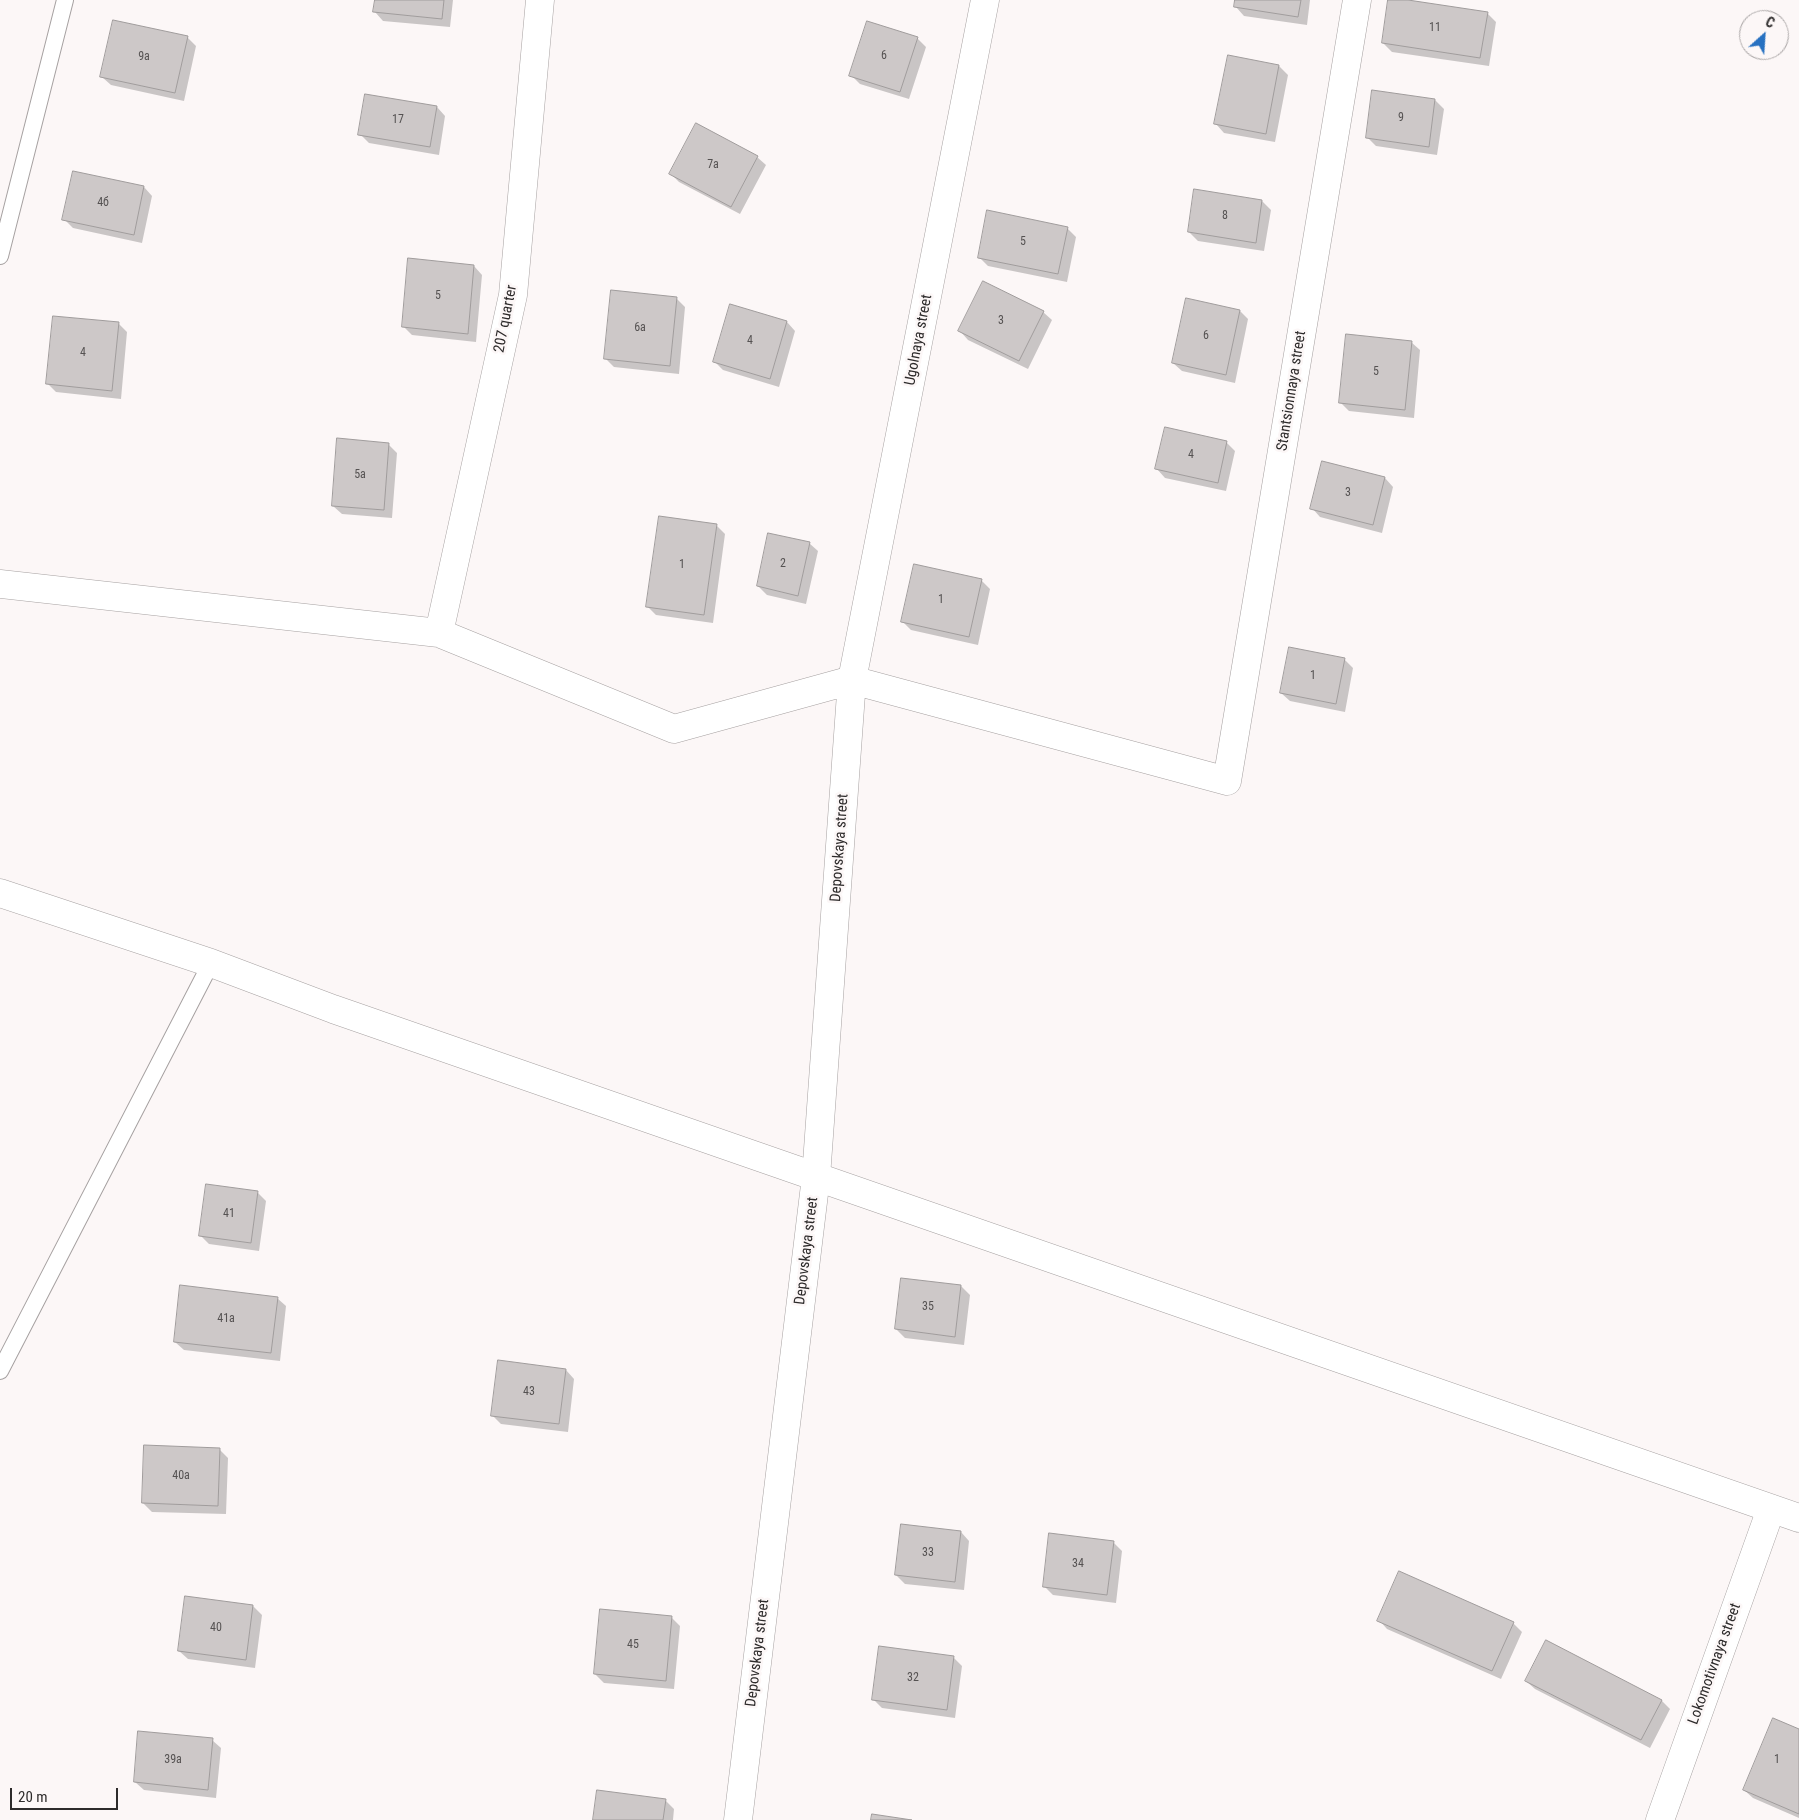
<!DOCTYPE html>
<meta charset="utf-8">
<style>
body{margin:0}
#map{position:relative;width:1799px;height:1820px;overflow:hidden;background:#fcf7f7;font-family:"Roboto Condensed",sans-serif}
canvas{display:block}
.north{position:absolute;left:1739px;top:10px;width:50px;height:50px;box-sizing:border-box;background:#fcf7f7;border:1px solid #a9a5a5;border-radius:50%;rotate:26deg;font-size:14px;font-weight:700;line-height:20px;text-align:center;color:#2d2b2b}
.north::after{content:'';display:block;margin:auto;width:18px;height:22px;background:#2771c1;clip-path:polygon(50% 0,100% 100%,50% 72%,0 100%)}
.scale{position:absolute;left:10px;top:1788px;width:108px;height:22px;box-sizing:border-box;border:2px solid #2d2b2b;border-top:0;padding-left:6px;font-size:15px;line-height:18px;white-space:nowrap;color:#2d2b2b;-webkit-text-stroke:4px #fcf7f7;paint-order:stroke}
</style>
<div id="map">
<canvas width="1799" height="1820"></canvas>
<div class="north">С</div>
<div class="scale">20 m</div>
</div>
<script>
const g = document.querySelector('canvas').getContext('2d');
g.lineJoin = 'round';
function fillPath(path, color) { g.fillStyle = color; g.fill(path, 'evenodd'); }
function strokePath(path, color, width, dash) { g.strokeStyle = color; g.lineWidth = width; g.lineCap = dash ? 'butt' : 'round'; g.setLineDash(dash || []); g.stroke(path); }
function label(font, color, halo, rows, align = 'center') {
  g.font = font + ' "Roboto Condensed",sans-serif'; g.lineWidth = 5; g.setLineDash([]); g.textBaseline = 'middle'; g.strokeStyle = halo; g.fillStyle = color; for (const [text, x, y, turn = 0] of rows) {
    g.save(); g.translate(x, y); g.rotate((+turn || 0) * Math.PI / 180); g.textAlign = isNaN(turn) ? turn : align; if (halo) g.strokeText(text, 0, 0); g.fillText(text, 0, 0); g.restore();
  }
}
const shadow = new Path2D(`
 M376 0H453L450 27 383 21 375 12Z
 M1237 0H1310L1307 25 1244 16 1236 7Z
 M1390 0H1400L1487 13 1496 22 1489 66 1392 52 1383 43Z
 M187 37 196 46 184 101 111 85 102 77Z
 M917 38 926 47 909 99 860 84 851 75Z
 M1229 56 1279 66 1288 75 1275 142 1224 133 1216 124Z
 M1435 100 1444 109 1437 155 1376 146 1367 137Z
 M437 107 445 116 439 155 369 143 360 134Z
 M757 157 766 165 740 214 679 182 671 174Z
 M144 187 152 196 142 243 73 228 64 219Z
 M1262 201 1271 210 1264 251 1198 241 1189 232Z
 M1067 228 1076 237 1067 282 988 266 979 257Z
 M474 266 482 275 476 342 412 335 403 326Z
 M676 298 685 307 679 374 614 367 605 358Z
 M731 306 787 322 795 331 779 387 723 370 714 361Z
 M1240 311 1248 319 1235 383 1182 371 1173 363Z
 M1043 312 1052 320 1028 369 968 340 960 331Z
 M118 323 127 332 121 399 56 392 48 384Z
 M1411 342 1420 350 1414 418 1349 411 1340 402Z
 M1226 442 1235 451 1226 491 1165 478 1157 469Z
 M388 444 397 453 392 518 342 514 333 506Z
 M1385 478 1393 487 1382 533 1320 517 1312 508Z
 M717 526 725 534 713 623 656 615 647 606Z
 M809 543 818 551 806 604 767 595 758 586Z
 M981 580 990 589 978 645 911 630 902 621Z
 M1344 659 1353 668 1345 712 1290 701 1281 693Z
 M207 1185 258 1193 266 1201 259 1251 209 1244 200 1235Z
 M961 1286 970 1295 964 1345 905 1338 896 1329Z
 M277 1298 286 1306 280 1361 184 1350 175 1342Z
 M566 1370 574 1379 568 1432 501 1424 492 1415Z
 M219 1449 228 1458 226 1514 152 1512 143 1503Z
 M961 1532 969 1541 964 1590 905 1584 896 1575Z
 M1113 1542 1122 1551 1116 1603 1053 1595 1044 1586Z
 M253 1606 262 1615 255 1668 188 1659 179 1651Z
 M671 1617 680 1626 674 1689 604 1683 595 1674Z
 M1379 1620 1513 1623 1522 1632 1501 1679 1387 1629Z
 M1546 1641 1662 1701 1670 1709 1650 1748 1535 1689 1526 1681Z
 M953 1657 962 1666 955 1718 882 1708 873 1699Z
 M1799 1731V1818L1753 1798 1744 1790Z
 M212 1740 221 1748 216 1798 144 1790 135 1782Z
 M665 1800 674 1809 673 1820H595Z`);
const building = new Path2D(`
 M375 0H444L442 19 373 12Z
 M1235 0H1301L1298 17 1234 7Z
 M1388 0H1408L1488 12 1480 58 1382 43Z
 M113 20 188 36 175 93 100 77Z
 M867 21 918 37 900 92 849 76Z
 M1228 55 1279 65 1266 134 1214 124Z
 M1372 90 1435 99 1429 147 1366 138Z
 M365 94 437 106 430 147 358 135Z
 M696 123 758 156 731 207 669 174Z
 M73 171 144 186 134 235 62 220Z
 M1194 189 1262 200 1256 243 1188 232Z
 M987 210 1068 227 1058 274 978 258Z
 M408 258 474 265 468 334 402 327Z
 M983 281 1044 311 1019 361 958 331Z
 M611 290 677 297 670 366 604 359Z
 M1186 298 1240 310 1226 375 1172 363Z
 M730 304 787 321 770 379 713 362Z
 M53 316 119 322 112 391 46 384Z
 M1346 334 1412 341 1405 410 1339 403Z
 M1165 427 1227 441 1218 483 1155 469Z
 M337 438 389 443 384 510 332 506Z
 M1322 461 1385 477 1373 525 1310 509Z
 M659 516 717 524 704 615 646 607Z
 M768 533 810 542 798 596 757 586Z
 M914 564 982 579 969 637 901 622Z
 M1289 647 1345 658 1336 704 1280 693Z
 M206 1184 258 1191 251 1243 199 1236Z
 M901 1278 961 1285 955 1337 895 1329Z
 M180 1285 278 1297 271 1353 174 1342Z
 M498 1360 566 1369 559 1424 491 1416Z
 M144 1445 220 1448 218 1506 142 1503Z
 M901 1524 961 1531 955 1582 895 1575Z
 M1049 1533 1114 1541 1107 1595 1043 1587Z
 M1399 1571 1514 1622 1492 1671 1377 1621Z
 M185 1596 253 1605 246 1660 178 1651Z
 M600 1609 672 1616 666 1681 594 1674Z
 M1546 1640 1662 1700 1641 1740 1525 1681Z
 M879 1646 954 1656 947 1710 872 1700Z
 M1773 1718 1799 1729V1814L1743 1790Z
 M138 1731 213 1738 208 1790 134 1782Z
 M597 1790 666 1799 663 1820H593Z
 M872 1814 912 1820H871Z`);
const service = new Path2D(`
 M0 256 65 0
 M0 1371 211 963`);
const minor = new Path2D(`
 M0 584 439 633 674 729 852 680 1227 781 1357 0
 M439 633 513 295 540 0
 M738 1820 816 1177 852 680 985 0
 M1660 1820 1771 1509`);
const secondary = new Path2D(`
 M0 893 211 963 333 1009 1799 1518`);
const numberNames = [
 ["11",1435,28],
 ["6",884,56],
 ["9а",144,57],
 ["9",1401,118],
 ["17",398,120],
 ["7а",713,165],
 ["4б",103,203],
 ["8",1225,216],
 ["5",1023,242],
 ["5",438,296],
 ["3",1001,321],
 ["6а",640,328],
 ["6",1206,336],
 ["4",750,341],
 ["4",83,353],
 ["5",1376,372],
 ["4",1191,455],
 ["5а",360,475],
 ["3",1348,493],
 ["2",783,564],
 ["1",682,565],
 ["1",941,600],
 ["1",1313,676],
 ["41",229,1214],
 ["35",928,1307],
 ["41а",226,1319],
 ["43",529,1392],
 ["40а",181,1476],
 ["33",928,1553],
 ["34",1078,1564],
 ["40",216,1628],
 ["45",633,1645],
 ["32",913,1678],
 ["39а",173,1760],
 ["1",1777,1760]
];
const streetNames = [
 ["207 quarter",506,319,-79],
 ["Ugolnaya street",919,340,-79],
 ["Stantsionnaya street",1292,391,-81],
 ["Depovskaya street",840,848,-86],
 ["Depovskaya street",807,1251,-83],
 ["Depovskaya street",758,1653,-83],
 ["Lokomotivnaya street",1715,1664,-70]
];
fillPath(shadow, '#0003');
fillPath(building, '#cdc8c8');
strokePath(building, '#a09c9c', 1);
strokePath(service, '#a6a1a1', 18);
strokePath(minor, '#a6a1a1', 29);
strokePath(secondary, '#a6a1a1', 29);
strokePath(service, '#fff', 16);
strokePath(minor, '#fff', 28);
strokePath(secondary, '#fff', 28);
label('12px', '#555252', null, numberNames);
label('15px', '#2d2b2b', '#fcf7f7', streetNames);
</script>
